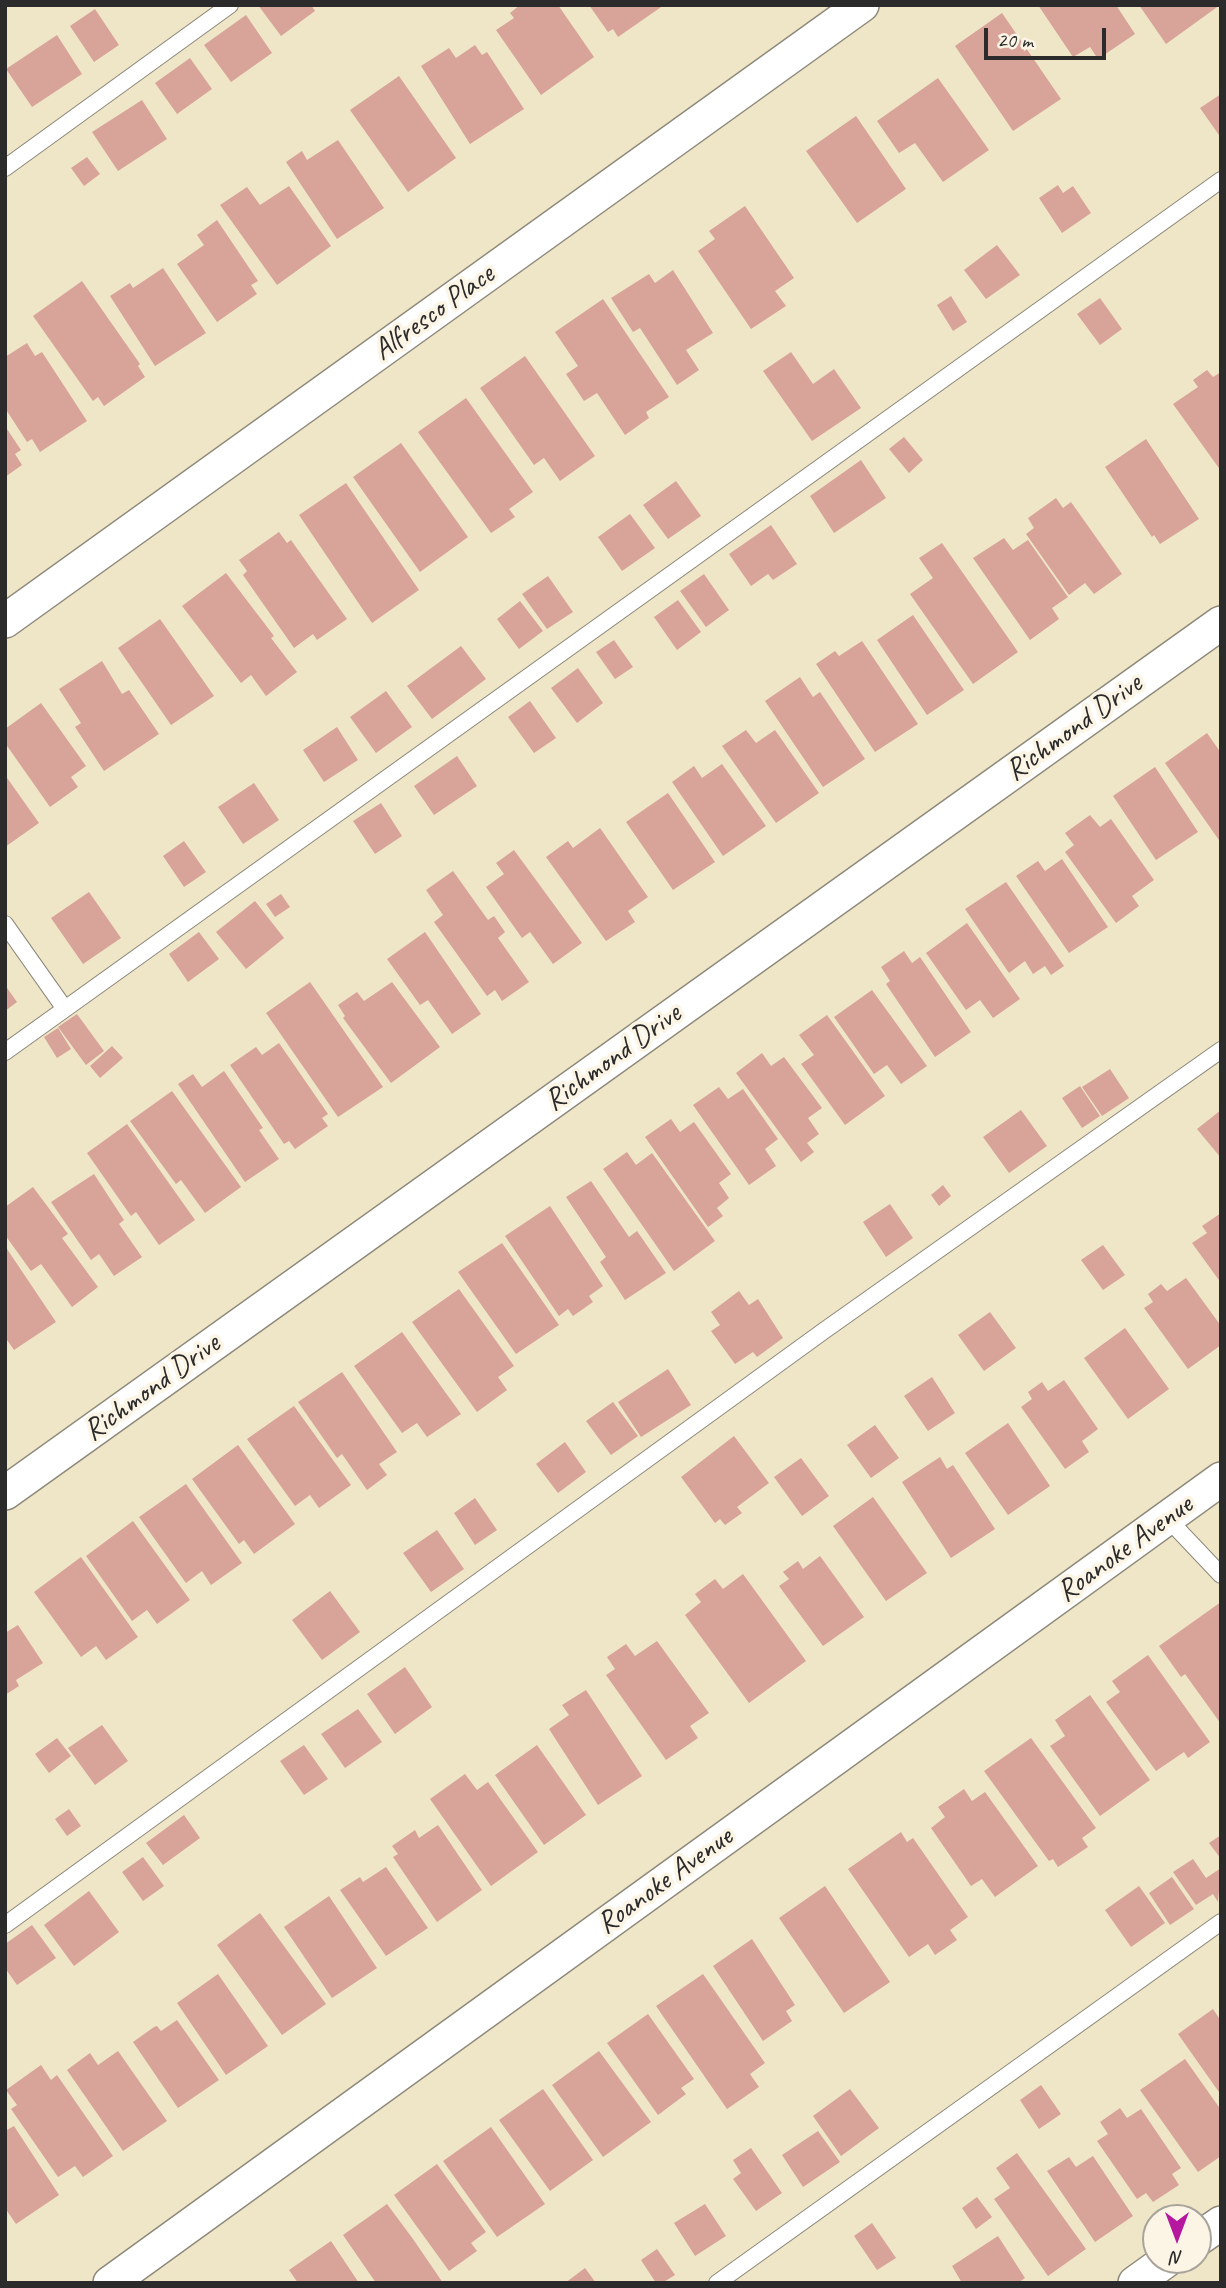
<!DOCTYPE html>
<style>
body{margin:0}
#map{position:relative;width:1226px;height:2288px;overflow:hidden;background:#efe6c8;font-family:Caveat,sans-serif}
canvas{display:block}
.frame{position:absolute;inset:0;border:7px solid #2b2b2b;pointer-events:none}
.north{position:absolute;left:1142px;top:2204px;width:70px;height:70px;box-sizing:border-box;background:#fcf5e5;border:2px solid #a8a49b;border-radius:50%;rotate:180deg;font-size:19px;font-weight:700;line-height:28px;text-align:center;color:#2b2b2b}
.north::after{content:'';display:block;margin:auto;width:24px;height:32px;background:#b5179e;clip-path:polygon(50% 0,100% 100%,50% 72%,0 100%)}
.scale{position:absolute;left:984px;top:28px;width:122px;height:32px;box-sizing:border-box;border:4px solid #2b2b2b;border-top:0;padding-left:9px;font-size:21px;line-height:24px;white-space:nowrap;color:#2b2b2b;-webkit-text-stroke:5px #fcf5e5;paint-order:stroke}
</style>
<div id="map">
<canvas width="1226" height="2288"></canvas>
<div class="frame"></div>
<div class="north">N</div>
<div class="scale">20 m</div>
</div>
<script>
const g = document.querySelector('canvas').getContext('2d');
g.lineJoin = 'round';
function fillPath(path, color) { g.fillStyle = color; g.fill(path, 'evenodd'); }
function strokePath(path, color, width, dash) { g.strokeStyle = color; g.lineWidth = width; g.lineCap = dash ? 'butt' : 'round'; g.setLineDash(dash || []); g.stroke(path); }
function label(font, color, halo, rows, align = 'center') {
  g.font = font + ' Caveat,sans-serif'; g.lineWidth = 7; g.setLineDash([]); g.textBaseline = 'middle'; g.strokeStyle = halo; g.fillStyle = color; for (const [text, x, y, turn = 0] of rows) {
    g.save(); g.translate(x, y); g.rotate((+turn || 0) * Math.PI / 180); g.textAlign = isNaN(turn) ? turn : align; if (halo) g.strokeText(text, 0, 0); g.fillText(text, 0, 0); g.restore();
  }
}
const building = new Path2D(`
 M258 5H311L315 11 281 36Z
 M520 5H558L594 57 541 95 496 30 514 18 510 13Z
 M589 5H664L618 37 613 29 608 32Z
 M1038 5H1116L1135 34 1098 59 1090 47 1073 57Z
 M1139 5H1220L1166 44Z
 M95 9 119 45 94 62 70 26Z
 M1002 13 1061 99 1013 131 955 46Z
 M246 15 272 53 231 82 204 45Z
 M57 35 82 74 32 107 6 69Z
 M475 45 482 55 487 52 524 109 470 144 421 66 449 48 456 58Z
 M190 58 212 89 177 114 155 83Z
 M399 76 456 158 408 192 350 110Z
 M938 78 989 150 943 182 915 143 899 153 877 121Z
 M1221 94V138L1200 108Z
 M142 100 167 139 118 171 92 132Z
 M856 116 906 189 857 223 806 151Z
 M338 140 384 208 337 239 286 162 302 151 307 160Z
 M87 157 100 174 84 186 71 168Z
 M1058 185 1063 193 1073 186 1091 213 1062 233 1039 198Z
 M289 186 331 246 277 285 220 205 247 187 260 205Z
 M745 206 794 278 775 291 786 306 751 329 698 251 715 239 709 231Z
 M217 220 258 281 251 285 257 294 217 322 177 264 204 245 197 235Z
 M997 245 1020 275 986 299 964 270Z
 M163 268 206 333 155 366 110 296 130 283 133 288Z
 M673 270 713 333 686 350 699 370 677 385 640 328 633 332 611 298 649 274 655 283Z
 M82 281 140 364 138 366 145 377 104 406 98 397 93 401 33 316Z
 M951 296 967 322 953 331 937 305Z
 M1100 298 1122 329 1100 345 1077 314Z
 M603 299 669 397 646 412 649 418 625 435 597 393 584 401 566 374 578 366 555 332Z
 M27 343 35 356 42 352 87 421 40 452 32 439 27 442 5 408V357Z
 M791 352 813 384 834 369 861 408 812 441 763 371Z
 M525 356 595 456 560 481 544 458 534 465 480 388Z
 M1207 370 1213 377 1221 372V471L1173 404 1198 387 1193 380Z
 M466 398 533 492 509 509 515 517 491 533 418 432Z
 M5 426 21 450 15 454 22 465 5 477Z
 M904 437 923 460 909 473 889 449Z
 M1146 439 1199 519 1160 544 1154 535 1152 537 1105 467Z
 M401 443 468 537 420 572 353 477Z
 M861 460 886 498 834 533 810 496Z
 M676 481 701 516 668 539 643 505Z
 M346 483 419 590 372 623 299 515Z
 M1056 498 1063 508 1071 502 1122 574 1094 594 1085 583 1069 595 1026 534 1034 528 1028 518Z
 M630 514 655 548 622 571 598 537Z
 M771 525 797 564 773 580 768 574 751 586 729 554Z
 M279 532 287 543 291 540 347 619 317 640 313 634 294 648 243 575 247 571 239 560Z
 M1004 538 1013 550 1028 540 1068 597 1052 608 1059 619 1030 640 973 558Z
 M942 543 1018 652 973 684 910 594 933 578 919 558Z
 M226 573 274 636 271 638 297 672 266 696 251 675 241 683 182 606Z
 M704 574 729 610 706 627 680 591Z
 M548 576 573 612 547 629 522 594Z
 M678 600 701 632 677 650 654 617Z
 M520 601 543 631 519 649 497 619Z
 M913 615 964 690 927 715 877 640Z
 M160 619 214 696 171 725 118 648Z
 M614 640 633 667 615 679 596 652Z
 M862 641 918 724 875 752 816 664 835 651 839 656Z
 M461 646 486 679 432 719 407 686Z
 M102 661 122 694 129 690 159 734 104 771 75 727 81 723 59 689Z
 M578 668 603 703 577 723 551 688Z
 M800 677 813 697 820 692 865 759 823 787 765 701Z
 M386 691 412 727 376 753 350 717Z
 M530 701 556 738 534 753 508 717Z
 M41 703 86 766 71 777 78 787 50 807 5 743V729Z
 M337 727 358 760 324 782 303 750Z
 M746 730 756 743 775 730 819 793 776 823 722 746Z
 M1207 733 1221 753V843L1165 763Z
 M457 756 477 786 434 815 414 786Z
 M722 764 766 826 723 856 672 782 694 766 702 778Z
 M1155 767 1198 832 1156 860 1113 796Z
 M5 775 39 823 5 847Z
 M254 783 279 820 243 844 218 807Z
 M668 793 715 862 673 890 626 822Z
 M381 803 402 836 375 854 353 821Z
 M1090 815 1100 827 1111 819 1154 880 1132 896 1139 906 1116 923 1065 852 1074 845 1065 833Z
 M600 828 648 897 628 911 635 922 606 941 546 857 568 841 573 848Z
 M184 841 206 872 184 887 163 856Z
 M514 850 582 943 553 964 530 932 522 938 486 887 504 874 496 863Z
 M1062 859 1108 927 1069 953 1016 876 1038 861 1045 871Z
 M453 871 488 920 494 916 505 932 498 938 529 982 502 1001 495 990 487 996 434 922 443 915 426 890Z
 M1006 882 1064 966 1051 975 1045 966 1033 974 1025 961 1009 973 965 909Z
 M89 892 121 938 83 964 51 918Z
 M281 894 290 907 275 917 266 904Z
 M255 901 284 938 246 969 216 932Z
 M967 923 1020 999 993 1018 980 1000 966 1010 926 953Z
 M199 932 219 959 188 982 169 954Z
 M425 932 481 1014 452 1034 428 1000 420 1005 387 959Z
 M904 951 912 963 920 957 971 1032 935 1057 886 984 890 981 881 967Z
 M310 982 383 1087 338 1117 266 1013Z
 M392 982 440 1047 391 1083 343 1018 345 1016 338 1005 357 992 364 1001Z
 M5 985 17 1002 5 1011Z
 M872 990 927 1066 901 1084 887 1065 874 1074 834 1017Z
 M77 1014 104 1051 86 1065 58 1027Z
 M827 1015 885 1096 845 1125 801 1064 814 1055 799 1035Z
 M58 1028 71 1049 57 1058 44 1037Z
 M279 1043 328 1114 322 1118 328 1126 295 1149 289 1141 284 1144 230 1065 256 1047 262 1055Z
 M112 1046 123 1058 100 1078 90 1066Z
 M762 1053 771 1066 784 1057 822 1108 808 1118 819 1134 807 1143 814 1152 801 1162 736 1073Z
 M1110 1069 1129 1098 1102 1116 1082 1087Z
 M224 1071 263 1128 259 1130 279 1159 245 1182 178 1084 193 1074 202 1087Z
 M1080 1086 1100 1116 1082 1128 1062 1098Z
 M719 1087 728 1099 743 1089 778 1139 765 1149 776 1166 749 1185 693 1105Z
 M172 1091 241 1187 205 1213 181 1180 176 1184 130 1121Z
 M1021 1110 1047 1146 1009 1173 983 1137Z
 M1221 1110V1158L1197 1129Z
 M671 1119 680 1132 694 1122 731 1174 719 1183 729 1198 717 1208 723 1216 708 1227 645 1137Z
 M127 1124 195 1220 159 1245 136 1212 131 1216 87 1153Z
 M627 1152 636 1165 652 1153 715 1241 674 1271 603 1169Z
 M94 1174 124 1220 119 1224 142 1257 114 1276 99 1254 91 1260 51 1202Z
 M591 1181 629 1237 637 1231 666 1273 625 1300 600 1262 606 1257 566 1197Z
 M943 1185 951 1196 939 1206 931 1195Z
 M33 1187 68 1234 62 1238 98 1287 72 1307 41 1264 31 1271 5 1235V1207Z
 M890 1204 913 1238 886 1257 863 1222Z
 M550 1206 603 1286 589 1296 593 1302 573 1316 568 1309 559 1316 505 1236Z
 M1221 1213V1283L1192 1243 1207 1233 1202 1226Z
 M502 1243 559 1325 516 1354 458 1272Z
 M1103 1245 1125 1275 1103 1290 1081 1260Z
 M5 1246 56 1322 14 1350 5 1337Z
 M1186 1278 1221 1326V1345L1188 1369 1144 1308 1153 1302 1148 1294 1161 1284 1167 1291Z
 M459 1289 514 1366 498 1377 507 1390 477 1412 412 1322Z
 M739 1291 749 1305 758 1299 783 1338 757 1357 753 1352 735 1364 711 1331 720 1325 711 1312Z
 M990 1312 1016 1348 984 1371 958 1335Z
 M1125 1328 1169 1389 1128 1419 1084 1358Z
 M402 1332 461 1414 427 1437 417 1423 402 1433 354 1366Z
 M668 1369 691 1405 641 1437 618 1402Z
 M342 1372 397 1452 379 1464 387 1475 367 1490 342 1454 337 1458 298 1402Z
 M932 1377 955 1413 928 1431 904 1396Z
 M1064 1380 1098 1429 1082 1441 1089 1452 1065 1469 1021 1407 1032 1399 1028 1392 1042 1382 1048 1391Z
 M613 1402 638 1436 611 1455 586 1421Z
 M294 1406 351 1485 319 1508 310 1495 295 1506 247 1439Z
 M1008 1423 1050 1486 1008 1515 965 1453Z
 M875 1425 899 1458 871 1478 847 1445Z
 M734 1436 769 1483 737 1507 742 1513 725 1525 720 1519 715 1523 681 1477Z
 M565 1442 586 1472 558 1493 536 1464Z
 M238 1445 295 1524 254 1554 244 1540 239 1544 192 1479Z
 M940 1457 947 1469 953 1465 995 1529 951 1558 902 1482Z
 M801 1458 829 1496 802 1516 774 1477Z
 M186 1484 242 1563 211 1585 202 1571 186 1583 139 1517Z
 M873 1497 927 1573 886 1601 833 1526Z
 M475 1498 497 1530 475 1545 454 1513Z
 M133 1521 190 1600 157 1624 147 1610 132 1621 86 1556Z
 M437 1530 464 1569 431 1592 403 1553Z
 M820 1556 864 1617 823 1646 779 1586 789 1579 783 1572 798 1561 803 1569Z
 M81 1557 138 1637 106 1660 96 1646 81 1657 34 1592Z
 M743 1574 806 1661 749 1703 685 1615 701 1602 695 1594 715 1579 723 1589Z
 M330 1591 360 1632 322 1660 292 1620Z
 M1221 1602V1724L1185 1674 1181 1677 1159 1646Z
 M18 1625 43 1663 16 1680 19 1686 5 1695V1633Z
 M657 1641 709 1713 690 1726 698 1738 666 1760 606 1675 615 1669 607 1657 626 1644 635 1656Z
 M1148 1655 1210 1742 1188 1758 1184 1752 1156 1771 1106 1702 1120 1692 1112 1681Z
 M405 1667 432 1707 395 1734 367 1694Z
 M586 1690 642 1776 598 1805 549 1729 569 1715 562 1705Z
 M1090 1695 1150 1780 1100 1816 1050 1746 1065 1736 1055 1720Z
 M358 1709 382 1742 345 1768 321 1734Z
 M102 1725 128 1761 95 1785 68 1748Z
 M57 1738 71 1756 49 1773 35 1754Z
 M1031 1738 1096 1828 1082 1838 1088 1847 1058 1867 1053 1859 1049 1861 984 1771Z
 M304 1745 328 1779 304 1795 280 1761Z
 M537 1745 586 1815 544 1845 495 1775Z
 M465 1774 477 1790 488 1782 538 1852 491 1886 430 1799Z
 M964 1789 972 1801 985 1792 1038 1866 995 1897 982 1879 971 1886 931 1828 945 1817 938 1807Z
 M69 1809 81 1826 67 1836 55 1819Z
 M184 1815 200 1838 163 1865 146 1843Z
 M438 1825 482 1890 437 1922 393 1857 398 1854 392 1846 415 1830 419 1838Z
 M901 1832 907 1842 913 1838 968 1917 950 1930 957 1940 935 1955 928 1944 909 1957 848 1869Z
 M1221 1835V1859L1209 1843Z
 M143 1857 164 1886 143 1901 122 1872Z
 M1193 1859 1206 1878 1221 1868 1218 1902 1213 1894 1196 1905 1173 1872Z
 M386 1867 428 1928 386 1956 340 1890 360 1877 363 1882Z
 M1172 1877 1194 1909 1170 1925 1149 1893Z
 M825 1886 890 1982 844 2013 779 1918Z
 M1139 1886 1165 1923 1131 1947 1105 1910Z
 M89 1891 119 1932 74 1966 44 1925Z
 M329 1896 377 1968 332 1998 284 1927Z
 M260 1913 326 2004 282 2035 217 1945Z
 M32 1925 56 1958 17 1985 5 1968V1944Z
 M752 1939 795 2005 786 2011 792 2021 763 2041 713 1966Z
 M218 1974 268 2046 226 2075 177 2003Z
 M703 1974 765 2063 750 2074 759 2087 727 2109 656 2006Z
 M1213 2009 1221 2021V2095L1178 2034Z
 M648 2014 694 2079 681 2088 686 2094 658 2115 607 2043Z
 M177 2020 219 2080 178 2108 133 2042 154 2027 157 2026 161 2031Z
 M118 2051 167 2121 123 2151 67 2070 90 2053 98 2065Z
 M599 2051 651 2122 603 2157 552 2085Z
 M1185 2059 1221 2110V2156L1198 2172 1140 2090Z
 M41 2065 51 2080 57 2075 113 2156 83 2177 75 2166 58 2177 11 2109 17 2105 6 2090Z
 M1041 2085 1061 2114 1039 2129 1020 2100Z
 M543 2089 593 2160 550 2191 499 2120Z
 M850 2089 879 2128 841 2156 813 2116Z
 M1120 2108 1127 2118 1141 2109 1181 2168 1172 2174 1179 2185 1153 2202 1146 2193 1137 2199 1097 2141 1108 2134 1100 2122Z
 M14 2126 59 2195 16 2224 5 2208V2131Z
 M491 2127 545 2204 497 2237 443 2161Z
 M818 2131 840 2162 803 2187 782 2155Z
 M751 2148 782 2193 756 2211 733 2179 741 2173 733 2160Z
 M1017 2153 1086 2249 1048 2276 994 2199 1010 2188 996 2168Z
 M1093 2156 1133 2216 1095 2242 1047 2171 1069 2157 1076 2167Z
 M437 2164 486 2232 471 2243 477 2251 449 2271 394 2195Z
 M977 2197 992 2217 976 2229 962 2208Z
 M387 2204 413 2239 443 2283H376L343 2235Z
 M705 2204 726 2236 695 2256 674 2223Z
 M872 2223 896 2258 877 2270 854 2236Z
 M998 2236 1025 2278 1018 2283H962L952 2266Z
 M331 2241 359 2283H298L289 2270Z
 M657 2249 675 2275 662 2283H656L641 2260Z
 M585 2268 596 2283H565Z`);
const service = new Path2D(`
 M5 168 230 5
 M5 924 65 1009
 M5 1052 1221 180
 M1167 1518 1221 1575
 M5 1925 825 1330 1221 1050
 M717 2283 1221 1922`);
const minor = new Path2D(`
 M5 621 862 5
 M5 1493 1221 623
 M1198 2239 1221 2223
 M110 2283 1221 1479
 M1135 2283 1167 2260`);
const streetNames = [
 ["Alfresco Place",434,313,-36],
 ["Richmond Drive",1074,728,-36],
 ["Richmond Drive",613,1058,-36],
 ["Richmond Drive",152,1388,-36],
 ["Roanoke Avenue",1125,1549,-36],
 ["Roanoke Avenue",665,1881,-36]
];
fillPath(building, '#d8a399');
strokePath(service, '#8d887a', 18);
strokePath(minor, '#8d887a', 36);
strokePath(service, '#fff', 16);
strokePath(minor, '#fff', 33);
label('30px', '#2b2b2b', '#fcf5e5', streetNames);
</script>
